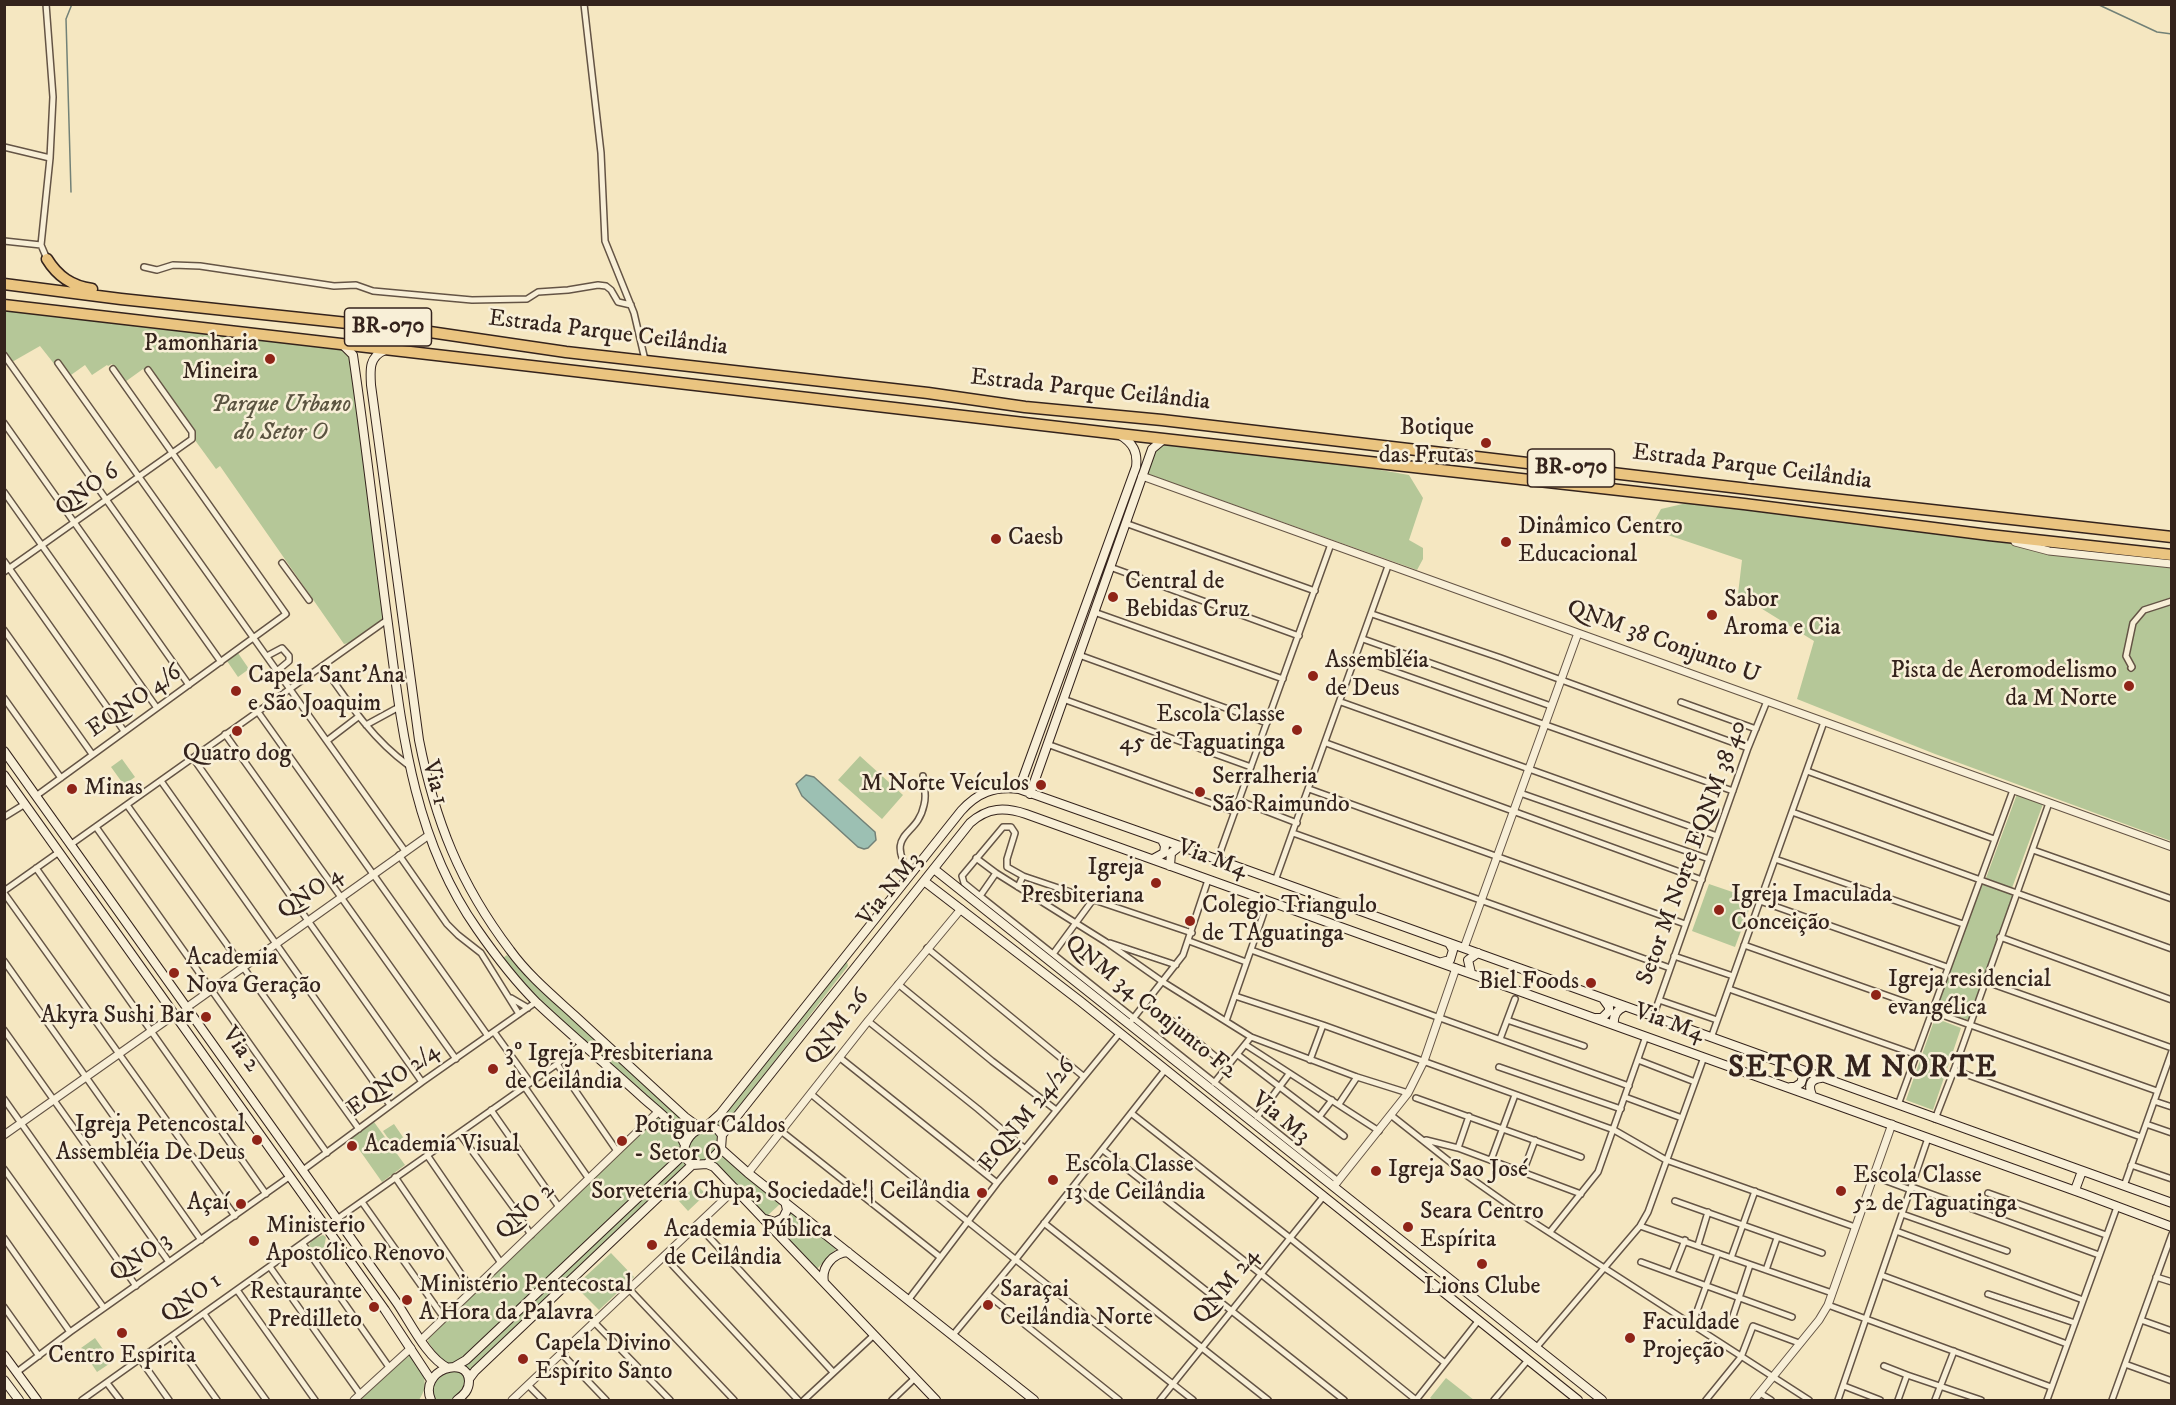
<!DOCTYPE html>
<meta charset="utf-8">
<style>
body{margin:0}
#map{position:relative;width:2176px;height:1405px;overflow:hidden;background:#f5e7c1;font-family:"IM FELL DW Pica",serif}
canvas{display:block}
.frame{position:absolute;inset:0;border:6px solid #34231c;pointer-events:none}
</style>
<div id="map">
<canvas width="2176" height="1405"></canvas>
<div class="frame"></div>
</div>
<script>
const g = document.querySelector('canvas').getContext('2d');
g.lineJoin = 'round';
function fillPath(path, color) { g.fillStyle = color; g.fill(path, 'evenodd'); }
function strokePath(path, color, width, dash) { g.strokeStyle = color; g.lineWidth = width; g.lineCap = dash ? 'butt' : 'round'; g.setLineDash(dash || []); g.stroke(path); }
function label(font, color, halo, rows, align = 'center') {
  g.font = font + ' "IM FELL DW Pica",serif'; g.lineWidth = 5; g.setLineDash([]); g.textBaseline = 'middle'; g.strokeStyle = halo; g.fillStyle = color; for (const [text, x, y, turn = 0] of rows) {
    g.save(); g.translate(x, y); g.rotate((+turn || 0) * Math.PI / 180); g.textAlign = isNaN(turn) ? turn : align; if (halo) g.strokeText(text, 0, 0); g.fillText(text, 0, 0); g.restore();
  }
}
const green = new Path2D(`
 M4 310 340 349 350 354 384 617 383 619 349 643 344 644 220 466 216 469 143 369 125 382 112 364 108 366 107 365 92 375 85 365 71 375 60 361 55 365 40 346 12 362 5 350Z
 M1165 445 1363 467 1409 475 1423 498 1409 540 1423 548V559L1417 570 1148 474C1149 463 1153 447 1165 445Z
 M1687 503 2014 544 2171 567V841L1935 754 1797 699 1814 641 1738 594 1742 560 1650 529 1661 509Z
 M238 653 249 669 238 677 227 661Z
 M860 756 903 795 882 819 838 780Z
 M122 759 135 777 124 785 111 767Z
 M2017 794 2043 804 2012 888 1986 878Z
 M1709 884 1753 899 1735 947 1692 931Z
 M1982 884 2013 895 1969 1020 1947 1013 1950 1001 1946 1000 1943 1011 1936 1008Z
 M507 955 524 974 533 980 693 1127 686 1133 541 1001 507 964 503 958Z
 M844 962H847L848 966 723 1128 716 1123Z
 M1935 1018 1961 1028 1933 1110 1906 1100Z
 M658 1117C673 1124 684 1138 679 1155L460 1361 448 1364 440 1358 428 1342 429 1337Z
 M374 1122 405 1165 382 1182 351 1138Z
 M394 1124 407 1143 397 1151 383 1131Z
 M710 1129 719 1135C719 1149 708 1168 691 1160L688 1150C691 1138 698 1131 710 1129Z
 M722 1156 778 1200 780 1204 767 1216 714 1164Z
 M682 1160 687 1167 470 1372 464 1365Z
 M697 1185 706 1194 688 1211 679 1201Z
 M792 1211 837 1248 816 1270 776 1227Z
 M323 1235 326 1237 324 1248 317 1258 309 1245 312 1240Z
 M611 1253 634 1277 599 1310 575 1286Z
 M95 1338 112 1362 97 1372 81 1348Z
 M413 1354C422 1371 431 1383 419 1400H359L404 1358Z
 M452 1371C475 1373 463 1392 451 1400H436L432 1395C433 1382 439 1376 452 1371Z
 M1446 1378 1474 1400H1433L1430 1398Z`);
const water = new Path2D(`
 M806 775 814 777 875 832 876 840 868 848 864 849 858 847 802 796 796 784Z`);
const stream = new Path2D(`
 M2097 4 2157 32 2172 34
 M71 192 66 19 72 4`);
const minor = new Path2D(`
 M46 4 53 97 50 158 41 245 47 259
 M584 4 601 153 605 241 634 313 645 360
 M4 147 50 158
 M4 241 41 245
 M144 267 157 270 173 265 200 266 314 283 334 286 356 285 373 291 472 300 527 299 538 292 568 290 598 285 606 286 611 290 618 302 631 305
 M4 355 221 662
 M58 363 405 851
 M4 423 189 685
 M4 492 157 708
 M1125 523 1315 591
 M4 561 124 731
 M282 563 309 600
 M1110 567 1299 636
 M4 572 192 439V432L148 370
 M1094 612 1283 679
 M1372 614 1501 658 1748 748
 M4 630 92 754
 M1363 639 1551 706
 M1079 655 1267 723
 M267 656 282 648 289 656V661L277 671
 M1356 658 1733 791
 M323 666C348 702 372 739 408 765
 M2131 668 2132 667 2126 656 2133 623 2144 610 2172 601
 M4 698 61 778
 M1063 699 1251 767
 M1341 702 1717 836
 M1681 702 1756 729
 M258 712 488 1036
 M366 725 399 707
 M225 734 456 1059
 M328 740 358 717
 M1326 743 1702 880
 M1047 744 1235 812
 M193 758 422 1082
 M1807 771 1994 839
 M161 781 390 1105
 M1309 789 1685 924
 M1520 793 1709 859
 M36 796 286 614 113 369
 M1240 801 1297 823
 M127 805 359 1129
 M1792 812 2172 949
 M4 817 25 804
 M96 827 327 1153
 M1293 833 1670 968
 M70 845 387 620
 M2033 850 2172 899
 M399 855 447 924 458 935 481 953 519 1014
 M976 858 996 873 1106 942 1163 982 1251 1037 1214 1083
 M1775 859 1963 924
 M1217 861 1331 544
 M36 868 266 1194
 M996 873 980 896 1338 1181
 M910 875C884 830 917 839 924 805 927 795 924 786 923 776
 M1275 881 1388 566
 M1018 887 1023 876 1192 933
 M4 891 59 852
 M4 893 235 1216
 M980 896 964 883 962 876 1003 827H1011L1015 833 1007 859V867L1023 876
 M1760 901 1947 967
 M2000 937 2172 1000
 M1189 941 1246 962
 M1110 943 1176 965
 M1744 945 2157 1091
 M927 948 1083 1076
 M1251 950 1629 1086
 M1053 954 1092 901
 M1674 956 1733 976
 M4 961 201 1240
 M1984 981 2172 1048
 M898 984 992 1061 1056 1110
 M1729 989 1917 1055
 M1235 996 1323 1025 1614 1130 1666 1160 1855 1227
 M511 998 528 1008
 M1659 1000 1717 1020
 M1653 1017 1748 748 1767 701
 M1132 1020 1183 955 1208 880
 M1171 1020 1228 1067
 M1507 1020 1584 1046
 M868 1021 978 1109 1025 1149
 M1226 1021 1268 901
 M4 1030 169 1262
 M494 1032 530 1082
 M1251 1037 1357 1077 1408 1093
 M1711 1038 1824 722
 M1500 1039 1515 999
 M1246 1045 1379 1131
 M1238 1055 1344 1136
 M839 1057 997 1183
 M1310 1060 1323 1025
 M1638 1060 1695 1082
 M557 1064 617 1151
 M1499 1067 1621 1109
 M1954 1070 2141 1137
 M524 1086 589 1179
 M811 1094C936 1198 1065 1299 1193 1400
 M1625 1097 1682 1118
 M1416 1098 1581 1157
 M4 1099 136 1286
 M2154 1101 2172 1107
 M1339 1104 1357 1077
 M1898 1105 2013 790
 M491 1110 559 1207
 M1131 1113 1290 1238 1445 1363
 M1392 1116 1469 1177 1530 1220 1809 1400
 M1257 1117 1289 1074
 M1319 1117 1332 1100
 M1935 1119 1954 1070 2049 803
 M2146 1124 2172 1133
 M781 1131 940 1257
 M459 1133 516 1211 531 1235
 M1426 1140 1458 1148 1581 1194
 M1458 1148 1469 1116
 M1103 1150 1261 1274 1416 1400
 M427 1155 501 1263
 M1491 1160 1515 1095
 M2131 1165 2172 1179
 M4 1169 104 1308
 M303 1170 422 1082 536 1002
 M1523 1172 1535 1140
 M1873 1176 1911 1190
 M395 1177 472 1290
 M1074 1186 1344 1400
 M2124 1186 2172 1051
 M1912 1187 2099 1255
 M1988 1193 2106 1235
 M1675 1201 1822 1253
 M362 1202 444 1318
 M1902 1214 2007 1251
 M337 1219 557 1064 583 1043
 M1044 1223 1268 1400
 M698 1225 833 1372
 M1640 1226 1832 1293
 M1896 1231 2083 1300
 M1550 1232 1598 1172 1646 1036
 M4 1238 70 1332
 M303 1244 389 1367
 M1698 1245 1708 1212
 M664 1256 798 1400
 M1731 1258 1755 1191
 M1641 1262 1792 1317
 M270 1267 360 1394
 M1766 1270 1777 1238
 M1672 1273 1685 1240
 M1881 1275 2067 1344
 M2156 1277 2172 1282
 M629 1289 734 1400
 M237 1290 315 1400
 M1988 1294 2075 1323
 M988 1295 1119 1400
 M909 1299 997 1183 1119 1034
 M1828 1305 2051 1387
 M4 1307 39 1356
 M204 1314 266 1400
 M2141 1320 2172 1331
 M594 1322 670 1400
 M1692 1325 1718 1253
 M1730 1325 1750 1265
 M953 1335 1016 1259 1165 1070
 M172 1337 217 1400
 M1536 1348 1640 1226 1648 1212 1704 1057
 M561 1353 606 1400
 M140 1359 169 1400
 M2125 1364 2172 1381
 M1884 1366 1907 1375 1898 1400
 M17 1372 70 1332 289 1177
 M1907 1375 1981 1400
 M107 1383 120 1400
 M528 1385 543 1400
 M1844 1386 1880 1400
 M1760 1393 1771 1400
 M82 1400 325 1227
 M804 1400 874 1335
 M892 1400 914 1379
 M1160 1400 1323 1197
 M1416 1400 1479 1320
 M1494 1400 1528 1360
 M1706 1400 1741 1357 1753 1326 1799 1343
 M1838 1400 1928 1138
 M1935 1400 1954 1351
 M2047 1400 2117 1207
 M2112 1400 2172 1234`);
const tertiary = new Path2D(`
 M1142 476 2172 847
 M2015 542 2049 551 2172 564
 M1464 948 1578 633
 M186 1008 429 835
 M4 1135 174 1015
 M748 1173 868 1021 961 909
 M1334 1186 1408 1093 1424 1061 1456 968
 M421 1340 658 1112
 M354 1400 411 1348
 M512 1400 735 1189
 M1754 1400 1819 1320 1828 1305 1892 1124`);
const secondary = new Path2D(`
 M342 344 353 355C366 444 376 534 388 624 402 731 413 838 477 929 495 955 515 981 537 1003 571 1035 607 1065 642 1097 656 1110 677 1124 684 1143
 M385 350C369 357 370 369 371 385L419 740C435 821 460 884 510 950 528 975 552 995 574 1015 611 1049 648 1083 685 1117L700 1128
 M4 751 397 1303C410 1322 427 1358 448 1368
 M4 775 385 1310 431 1380
 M1019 789 1136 467C1138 452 1133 443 1120 435
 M1030 794 1152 449 1164 439
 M1153 859 1164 853 1165 846 1162 840
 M1170 866 1171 853 1180 846
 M934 869 1602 1400
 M924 881 1080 1001 1578 1400
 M1442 962 1450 960 1453 950 1449 943
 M1471 973 1468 960 1478 953
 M1596 1018H1602L1609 1011V1007L1604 1000
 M1614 1025C1613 1016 1616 1010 1624 1007
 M1791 1087H1795L1801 1083 1803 1077 1799 1070
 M1812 1095C1808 1086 1810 1079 1821 1078
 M708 1125 720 1114 961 811C977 793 994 786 1019 789L1180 846 2172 1203
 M708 1125 718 1130 722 1135 721 1149 707 1164 692 1165 683 1155C685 1139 691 1131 708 1125Z
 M722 1135 970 823C988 807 1005 807 1026 814L2084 1194 2172 1227
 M721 1149 748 1173 1034 1400
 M707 1164 714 1167 936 1400
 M2075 1190 2082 1171
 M765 1219 775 1222 783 1218 787 1210 785 1201
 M824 1282C821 1267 833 1253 848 1252
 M4 1355 37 1400
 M454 1367 466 1360 683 1155
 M469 1379 475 1371 692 1165
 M4 1380 19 1400
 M431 1400C418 1370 468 1354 469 1381 469 1390 464 1395 457 1400`);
const motorway = new Path2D(`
 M47 259C58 277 72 286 92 289
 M4 284 121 299 423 331 566 352 928 393 1025 407 1162 420 1833 499 2172 537
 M4 305 1119 434 1744 504 1989 535 2172 555`);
const markers = [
 [270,359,6,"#8f2418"],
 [1486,443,6,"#8f2418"],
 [996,539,6,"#8f2418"],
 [1506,542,6,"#8f2418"],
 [1113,597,6,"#8f2418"],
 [1712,615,6,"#8f2418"],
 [1313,676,6,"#8f2418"],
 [2129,686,6,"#8f2418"],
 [236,691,6,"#8f2418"],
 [1297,730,6,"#8f2418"],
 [237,731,6,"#8f2418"],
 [1041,785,6,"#8f2418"],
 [72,789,6,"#8f2418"],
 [1200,792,6,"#8f2418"],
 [1156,883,6,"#8f2418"],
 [1719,910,6,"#8f2418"],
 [1190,921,6,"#8f2418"],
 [174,973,6,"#8f2418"],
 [1591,983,6,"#8f2418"],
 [1876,995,6,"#8f2418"],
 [206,1017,6,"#8f2418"],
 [493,1069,6,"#8f2418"],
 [257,1140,6,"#8f2418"],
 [622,1141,6,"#8f2418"],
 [352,1146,6,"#8f2418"],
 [1376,1171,6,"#8f2418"],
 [1053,1180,6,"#8f2418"],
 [1841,1191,6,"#8f2418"],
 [982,1193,6,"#8f2418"],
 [241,1204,6,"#8f2418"],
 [1408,1227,6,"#8f2418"],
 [254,1241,6,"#8f2418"],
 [652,1245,6,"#8f2418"],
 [1482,1264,6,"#8f2418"],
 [407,1300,6,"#8f2418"],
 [988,1305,6,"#8f2418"],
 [374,1307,6,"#8f2418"],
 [122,1333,6,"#8f2418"],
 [1630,1338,6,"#8f2418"],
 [523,1359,6,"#8f2418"]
];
const shields = [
 [388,327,87],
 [1571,468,87]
];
const shieldNames = [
 ["BR-070",388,327],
 ["BR-070",1571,468]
];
const streetNames = [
 ["Estrada Parque Ceilândia",608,334,7],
 ["Estrada Parque Ceilândia",1090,391,6],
 ["Estrada Parque Ceilândia",1752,468,7],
 ["QNO 6",88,491,-36],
 ["QNM 38 Conjunto U",1663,643,20],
 ["EQNO 4/6",135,702,-35],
 ["Via 1",434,783,75],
 ["Setor M Norte EQNM 38 40",1693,853,-70],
 ["Via M4",1212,860,20],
 ["Via NM3",891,890,-51],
 ["QNO 4",311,894,-35],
 ["QNM 34 Conjunto F2",1150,1008,39],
 ["Via M4",1669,1024,20],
 ["QNM 26",838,1028,-52],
 ["Via 2",240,1050,55],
 ["EQNO 2/4",394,1081,-36],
 ["EQNM 24/26",1028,1116,-51],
 ["Via M3",1280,1119,39],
 ["QNO 2",526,1212,-44],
 ["QNO 3",141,1258,-35],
 ["QNM 24",1227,1287,-51],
 ["QNO 1",192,1299,-36]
];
const poiNames = [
 ["Pamonharia",258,345,"right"],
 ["Mineira",258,373,"right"],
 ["Botique",1474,429,"right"],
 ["das Frutas",1474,457,"right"],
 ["Dinâmico Centro",1518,528],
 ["Educacional",1518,556],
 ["Caesb",1008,539],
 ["Central de",1125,583],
 ["Bebidas Cruz",1125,611],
 ["Sabor",1724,601],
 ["Aroma e Cia",1724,629],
 ["Assembléia",1325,662],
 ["de Deus",1325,690],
 ["Pista de Aeromodelismo",2117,672,"right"],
 ["da M Norte",2117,700,"right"],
 ["Capela Sant'Ana",248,677],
 ["e São Joaquim",248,705],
 ["Escola Classe",1285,716,"right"],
 ["45 de Taguatinga",1285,744,"right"],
 ["Quatro dog",237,755,"center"],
 ["Serralheria",1212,778],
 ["São Raimundo",1212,806],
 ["M Norte Veículos",1029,785,"right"],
 ["Minas",84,789],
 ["Igreja",1144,869,"right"],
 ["Presbiteriana",1144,897,"right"],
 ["Igreja Imaculada",1731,896],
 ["Conceição",1731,924],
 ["Colegio Triangulo",1202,907],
 ["de TAguatinga",1202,935],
 ["Academia",186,959],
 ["Nova Geração",186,987],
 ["Igreja residencial",1888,981],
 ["evangélica",1888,1009],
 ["Biel Foods",1579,983,"right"],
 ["Akyra Sushi Bar",194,1017,"right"],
 ["3º Igreja Presbiteriana",505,1055],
 ["de Ceilândia",505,1083],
 ["Igreja Petencostal",245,1126,"right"],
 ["Assembléia De Deus",245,1154,"right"],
 ["Potiguar Caldos",634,1127],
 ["- Setor O",634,1155],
 ["Academia Visual",364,1146],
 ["Escola Classe",1065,1166],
 ["13 de Ceilândia",1065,1194],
 ["Igreja Sao José",1388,1171],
 ["Escola Classe",1853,1177],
 ["52 de Taguatinga",1853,1205],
 ["Sorveteria Chupa, Sociedade!| Ceilândia",970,1193,"right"],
 ["Açaí",229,1204,"right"],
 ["Seara Centro",1420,1213],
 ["Espírita",1420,1241],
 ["Ministerio",266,1227],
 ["Apostólico Renovo",266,1255],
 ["Academia Pública",664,1231],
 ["de Ceilândia",664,1259],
 ["Ministério Pentecostal",419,1286],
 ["A Hora da Palavra",419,1314],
 ["Lions Clube",1482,1288,"center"],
 ["Saraçai",1000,1291],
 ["Ceilândia Norte",1000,1319],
 ["Restaurante",362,1293,"right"],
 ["Predilleto",362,1321,"right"],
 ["Faculdade",1642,1324],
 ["Projeção",1642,1352],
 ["Capela Divino",535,1345],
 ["Espírito Santo",535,1373],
 ["Centro Espirita",122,1357,"center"]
];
const parkNames = [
 ["Parque Urbano",281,406],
 ["do Setor O",281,434]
];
const districtNames = [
 ["SETOR M NORTE",1863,1070]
];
fillPath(green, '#b5c798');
fillPath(water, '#9cc0b3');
strokePath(water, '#728177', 1.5);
strokePath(stream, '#728177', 1.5);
strokePath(minor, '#645445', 8);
strokePath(tertiary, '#645445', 9);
strokePath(secondary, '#34231c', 10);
strokePath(motorway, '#34231c', 13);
strokePath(minor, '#f8efd7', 5);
strokePath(tertiary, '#f8efd7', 7);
strokePath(secondary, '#f8efd7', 8);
strokePath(motorway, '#eac480', 10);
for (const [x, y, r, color] of markers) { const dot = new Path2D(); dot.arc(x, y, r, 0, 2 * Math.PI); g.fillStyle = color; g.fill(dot); strokePath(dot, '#f8efd7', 2); }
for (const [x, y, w] of shields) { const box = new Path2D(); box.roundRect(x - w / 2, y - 19, w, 38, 4.5); g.fillStyle = '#f8efd7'; g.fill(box); strokePath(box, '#34231c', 1.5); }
label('bold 22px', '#34231c', null, shieldNames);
label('24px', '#34231c', '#f8efd7', streetNames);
label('24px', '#34231c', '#f8efd7', poiNames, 'left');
label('italic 24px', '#5b5441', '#f8efd7', parkNames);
g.letterSpacing = '1.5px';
label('bold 30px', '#34231c', '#f8efd7', districtNames);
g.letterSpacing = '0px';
</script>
